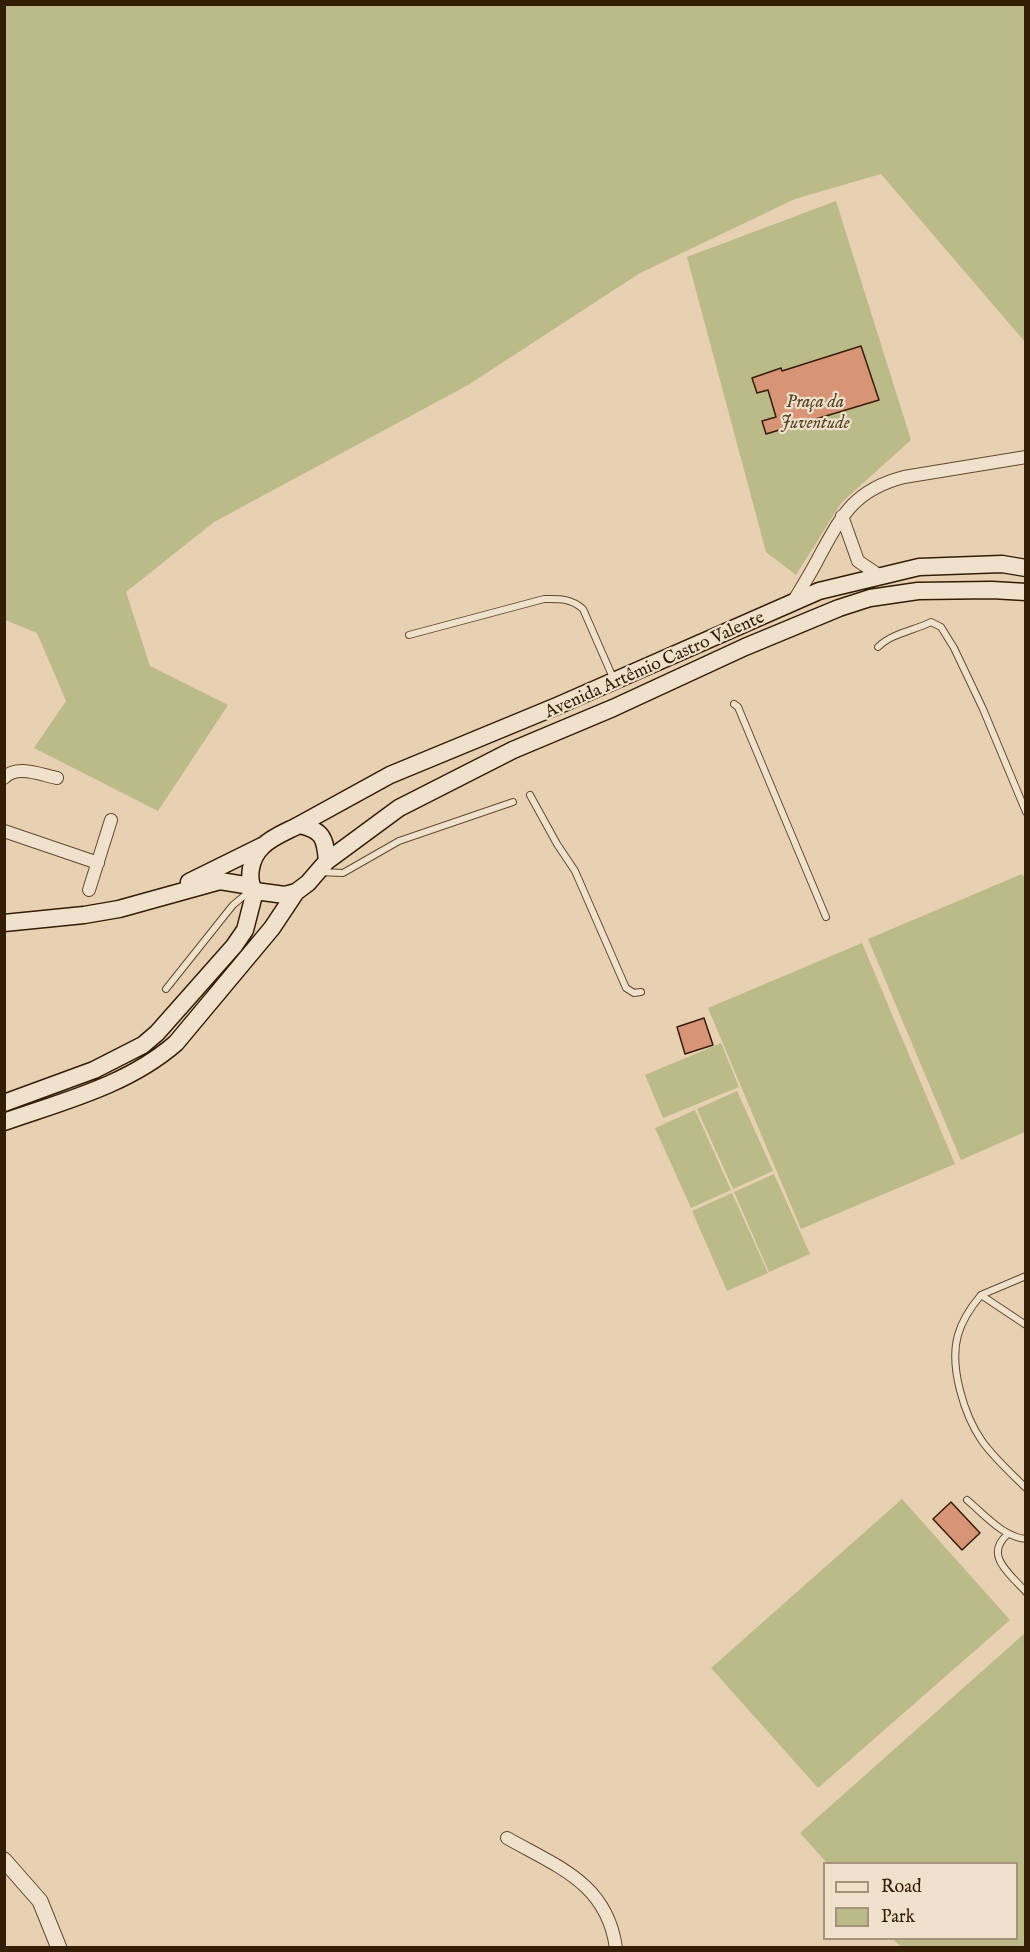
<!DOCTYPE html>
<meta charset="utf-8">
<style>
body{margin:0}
#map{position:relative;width:1030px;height:1952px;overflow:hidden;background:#e8d1b2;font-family:"IM FELL English",serif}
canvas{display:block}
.frame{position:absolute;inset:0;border:6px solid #341d05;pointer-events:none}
.legend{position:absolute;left:823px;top:1862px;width:195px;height:78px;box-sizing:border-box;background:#f0e1cd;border:2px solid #a5937d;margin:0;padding:8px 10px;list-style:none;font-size:18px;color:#341d05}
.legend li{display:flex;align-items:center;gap:12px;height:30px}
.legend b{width:30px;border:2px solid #a5937d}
</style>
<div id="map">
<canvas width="1030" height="1952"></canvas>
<div class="frame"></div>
<ul class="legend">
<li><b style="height:8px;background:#f0e1cd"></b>Road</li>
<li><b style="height:16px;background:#bbba89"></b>Park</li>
</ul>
</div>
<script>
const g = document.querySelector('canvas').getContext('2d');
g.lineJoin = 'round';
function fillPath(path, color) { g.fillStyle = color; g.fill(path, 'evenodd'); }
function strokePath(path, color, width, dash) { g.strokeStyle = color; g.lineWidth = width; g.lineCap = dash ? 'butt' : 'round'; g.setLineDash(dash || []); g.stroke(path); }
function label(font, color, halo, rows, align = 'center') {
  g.font = font + ' "IM FELL English",serif'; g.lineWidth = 4.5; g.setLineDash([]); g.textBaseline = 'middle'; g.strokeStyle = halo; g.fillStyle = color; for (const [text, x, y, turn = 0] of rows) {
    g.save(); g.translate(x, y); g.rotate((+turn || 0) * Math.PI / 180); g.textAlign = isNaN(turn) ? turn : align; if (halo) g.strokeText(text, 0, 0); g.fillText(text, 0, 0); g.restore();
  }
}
const green = new Path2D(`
 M4 5H1025V342L881 174 795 199 640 273 468 385 214 522 126 592 150 666 228 705 158 811 34 748 66 701 37 633 5 620Z
 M836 201 911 440 841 503 796 575 766 552 687 257Z
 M1022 874 1026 881 1025 1132 961 1160 868 939Z
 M862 943 955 1164 801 1229 708 1008Z
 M721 1043 739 1087 663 1118 645 1075Z
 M737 1091 773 1171 733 1189 697 1109Z
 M695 1110 731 1190 691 1208 655 1128Z
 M774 1174 810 1254 769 1272 734 1192Z
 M732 1193 768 1273 727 1291 692 1211Z
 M902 1499 1010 1620 818 1788 711 1668Z
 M1025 1633V1944L1022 1948 901 1947 893 1939 1016 1938V1864L827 1863 800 1833Z`);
const building = new Path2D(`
 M861 346 879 400 766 434 762 421 776 417 768 390 757 393 752 378 781 368 782 371Z
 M704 1018 713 1045 685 1054 677 1027Z
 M951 1502 980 1533 962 1550 933 1519Z`);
const service = new Path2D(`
 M409 635 544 599C560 599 570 598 583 609L614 680
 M878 647C892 633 913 631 931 622L941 627 954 648 983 709 1026 812
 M734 704 738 707 826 917
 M530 795 557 844 575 871 626 988 634 993 641 992
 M319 872 343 873 399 841 513 802
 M166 989 233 905 250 891
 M981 1295 1026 1276
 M1026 1325 981 1295C971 1307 962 1320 958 1335 949 1366 964 1415 982 1441 994 1458 1011 1473 1026 1488
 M967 1500C984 1514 1003 1537 1026 1539
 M1008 1534C983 1555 1010 1574 1026 1592`);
const minor = new Path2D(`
 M842 516 858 561 880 576
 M793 602C802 587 811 573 819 557 842 515 854 490 904 477L1026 457
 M4 778C17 764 41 775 57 778
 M4 831 98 863
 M89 890 111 820
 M507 1838C558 1867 607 1883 616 1948`);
const tertiary = new Path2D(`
 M4 1860 40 1901 59 1948`);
const secondary = new Path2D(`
 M299 825 390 775 557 706 819 591 919 567 1002 564 1026 568
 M327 861 399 808 513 750 613 708 745 647 839 608 870 598 918 591 992 590 1026 592
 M189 882 262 846
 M4 923 84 915 119 909 220 881 251 886
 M4 1103 94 1070 143 1045 157 1033 234 946 245 930 255 891
 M4 1122C64 1101 128 1085 176 1043L272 928 296 892 308 883 327 861C325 838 323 830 299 825 288 831 271 837 262 847 251 857 246 879 255 891L285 895 296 892`);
const parkNames = [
 ["Praça da",815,403],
 ["Juventude",815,424]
];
const streetNames = [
 ["Avenida Artêmio Castro Valente",655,666,-24]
];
fillPath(green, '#bbba89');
fillPath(building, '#d89477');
strokePath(building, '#341d05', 1.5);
strokePath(service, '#614a30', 8);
strokePath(minor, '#614a30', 14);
strokePath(tertiary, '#614a30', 17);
strokePath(secondary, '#341d05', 19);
strokePath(service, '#f0e1cd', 6);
strokePath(minor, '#f0e1cd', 12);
strokePath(tertiary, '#f0e1cd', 15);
strokePath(secondary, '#f0e1cd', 16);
label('italic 18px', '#564426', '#f0e1cd', parkNames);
label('18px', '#341d05', '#f0e1cd', streetNames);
</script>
